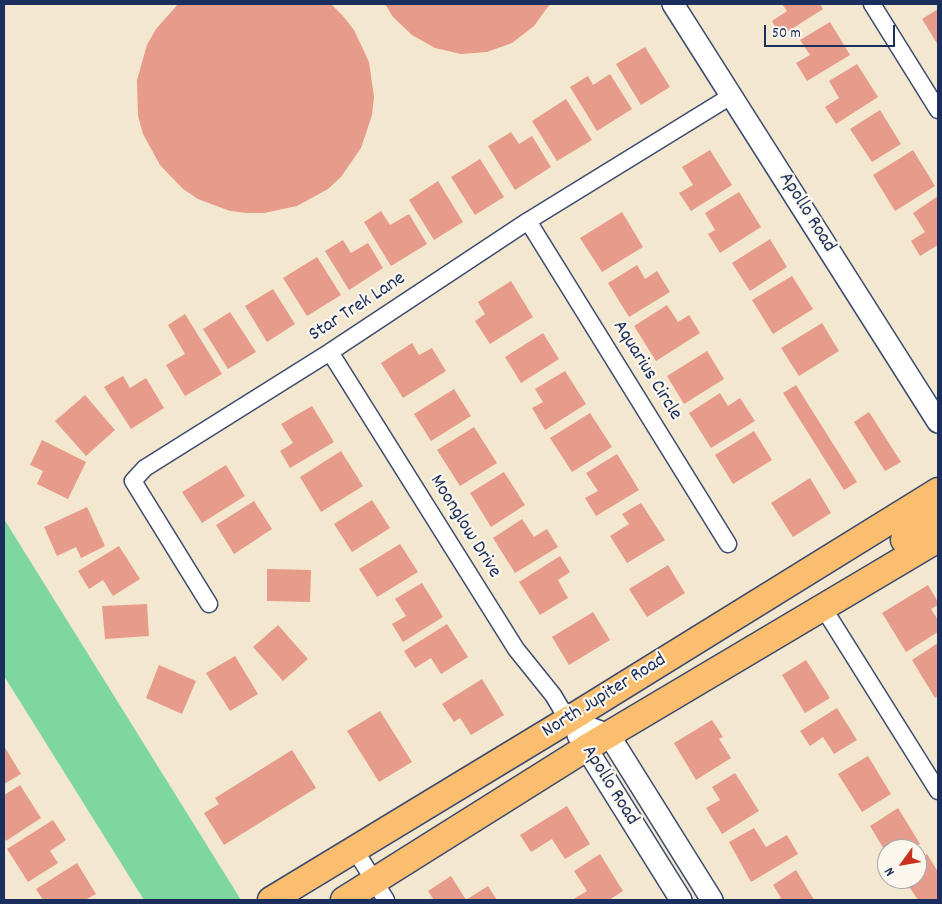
<!DOCTYPE html>
<style>
body{margin:0}
#map{position:relative;width:942px;height:904px;overflow:hidden;background:#f3e8cf;font-family:Dekko,sans-serif}
canvas{display:block}
.frame{position:absolute;inset:0;border:5px solid #1b2f5e;pointer-events:none}
.north{position:absolute;left:877px;top:839px;width:50px;height:50px;box-sizing:border-box;background:#fbf7ec;border:1px solid #a1a7b3;border-radius:50%;rotate:238deg;font-size:14px;font-weight:700;line-height:20px;text-align:center;color:#1b2f5e}
.north::after{content:'';display:block;margin:auto;width:18px;height:22px;background:#c8321e;clip-path:polygon(50% 0,100% 100%,50% 72%,0 100%)}
.scale{position:absolute;left:764px;top:25px;width:131px;height:22px;box-sizing:border-box;border:2px solid #1b2f5e;border-top:0;padding-left:6px;font-size:15px;line-height:18px;white-space:nowrap;color:#1b2f5e;-webkit-text-stroke:4px #fbf7ec;paint-order:stroke}
</style>
<div id="map">
<canvas width="942" height="904"></canvas>
<div class="frame"></div>
<div class="north">N</div>
<div class="scale">50 m</div>
</div>
<script>
const g = document.querySelector('canvas').getContext('2d');
g.lineJoin = 'round';
function fillPath(path, color) { g.fillStyle = color; g.fill(path, 'evenodd'); }
function strokePath(path, color, width, dash) { g.strokeStyle = color; g.lineWidth = width; g.lineCap = dash ? 'butt' : 'round'; g.setLineDash(dash || []); g.stroke(path); }
function label(font, color, halo, rows, align = 'center') {
  g.font = font + ' Dekko,sans-serif'; g.lineWidth = 4.5; g.setLineDash([]); g.textBaseline = 'middle'; g.strokeStyle = halo; g.fillStyle = color; for (const [text, x, y, turn = 0] of rows) {
    g.save(); g.translate(x, y); g.rotate((+turn || 0) * Math.PI / 180); g.textAlign = isNaN(turn) ? turn : align; if (halo) g.strokeText(text, 0, 0); g.fillText(text, 0, 0); g.restore();
  }
}
const green = new Path2D(`
 M4 519 241 900H144L4 676Z`);
const building = new Path2D(`
 M178 4H331L343 16 354 30 369 62 374 97 372 115 361 148 341 177 328 189 297 206 264 213H247L230 211 198 199 183 189 160 165 143 134 138 116 137 80 147 45 156 29Z
 M385 4H550L534 26 512 43 487 52 461 54 435 48 412 35 393 17Z
 M782 4H820L823 9 781 36 772 21 787 11Z
 M938 9V45L922 19Z
 M830 22 850 55 807 81 796 63 810 55 800 40Z
 M645 47 670 87 641 105 616 64Z
 M857 64 878 97 836 124 825 107 839 98 829 81Z
 M610 74 632 109 597 131 570 87 588 76 593 85Z
 M566 99 592 140 557 161 532 121Z
 M880 110 901 144 872 162 850 129Z
 M511 132 519 144 532 136 551 167 515 190 488 146Z
 M710 150 732 185 691 211 679 193 693 185 682 167Z
 M913 150 935 186 895 211 873 175Z
 M480 159 504 197 475 215 451 177Z
 M438 181 463 222 434 240 409 200Z
 M739 192 761 227 720 253 708 234 715 230 705 213Z
 M938 196V245L920 256 911 241 925 232 913 213Z
 M381 211 390 225 409 214 427 244 391 266 364 222Z
 M622 212 643 247 602 272 580 238Z
 M770 239 787 267 750 291 732 263Z
 M343 240 351 253 368 243 383 268 349 290 325 251Z
 M317 257 341 295 307 316 283 278Z
 M637 265 645 279 657 271 670 292 629 317 608 283Z
 M792 276 813 309 773 334 752 300Z
 M511 281 533 317 490 344 475 321 485 314 478 302Z
 M273 289 295 324 267 342 245 306Z
 M667 305 678 322 689 315 700 333 656 361 634 326Z
 M230 312 256 352 228 369 203 329Z
 M185 314 222 374 185 396 166 365 185 354 168 325Z
 M822 323 839 351 799 376 781 348Z
 M543 333 559 359 521 383 505 357Z
 M412 343 419 355 432 348 446 371 403 398 381 363Z
 M707 351 724 379 684 404 667 376Z
 M565 371 586 404 545 430 532 408 543 402 535 389Z
 M123 376 130 388 146 378 164 408 131 429 104 387Z
 M796 385 857 482 844 490 783 393Z
 M454 389 471 416 431 441 414 414Z
 M720 393 728 406 740 398 755 421 711 448 689 413Z
 M85 395 115 430 86 456 55 421Z
 M312 406 334 442 290 468 280 451 293 443 281 424Z
 M869 412 901 462 885 471 854 422Z
 M590 413 612 447 572 472 550 438Z
 M474 427 497 463 460 486 437 450Z
 M754 431 772 460 733 484 715 455Z
 M42 440 86 462 68 499 37 484 43 471 30 465Z
 M341 451 363 486 321 512 300 477Z
 M617 454 639 490 596 516 585 498 598 491 586 473Z
 M226 465 245 496 202 523 182 492Z
 M504 472 525 505 491 527 470 493Z
 M810 478 831 513 793 537 771 503Z
 M372 500 390 528 352 552 334 524Z
 M254 501 272 529 234 554 216 525Z
 M641 503 665 540 627 563 610 536 629 524 622 514Z
 M87 507 105 546 81 558 76 547 57 556 44 527Z
 M522 519 534 537 547 529 558 547 515 573 493 538Z
 M400 544 418 572 377 597 359 569Z
 M119 546 140 579 113 596 103 580 89 589 78 571Z
 M560 556 570 572 558 580 568 598 540 615 519 582Z
 M668 565 685 593 647 617 629 589Z
 M267 569 311 570 310 602 267 601Z
 M422 583 443 617 403 642 392 624 406 616 395 599Z
 M928 585 938 602V605L931 609 938 620V632L906 652 882 613Z
 M147 604 149 636 105 639 102 606Z
 M593 612 610 640 569 665 552 637Z
 M447 624 468 657 441 674 431 658 415 668 404 651Z
 M278 625 308 659 283 681 253 647Z
 M938 643V696L935 698 912 660Z
 M235 656 258 694 230 711 206 673Z
 M806 660 830 698 805 713 782 675Z
 M159 665 196 681 182 714 146 698Z
 M482 679 504 715 471 735 460 718 454 722 442 704Z
 M837 708 857 740 834 754 823 737 810 746 800 731Z
 M380 711 412 762 379 782 347 731Z
 M712 720 723 737 719 739 731 758 696 780 674 743Z
 M4 746 21 774 4 784Z
 M292 750 316 788 224 845 204 813 219 804 215 798Z
 M868 756 891 794 862 812 838 774Z
 M735 773 759 811 722 834 706 808 720 800 712 787Z
 M20 785 41 818 6 841 4 837V795Z
 M567 806 590 844 565 859 552 839 531 852 520 835Z
 M898 808 920 844 912 849H887V854L870 826Z
 M53 820 66 840 50 851 58 863 28 882 7 849Z
 M754 828 766 847 787 835 798 854 751 882 729 842Z
 M600 854 623 891 609 900H572L587 891 574 871Z
 M927 854 938 872V900H918L904 879H917V861Z
 M77 863 96 894 85 900H43L36 889Z
 M796 870 814 900H776L781 898 773 885Z
 M451 876 466 900 488 886 497 900H434L428 891Z`);
const minor = new Path2D(`
 M872 4 938 110
 M528 221 728 544
 M330 352 516 649 553 695 568 720
 M209 604 133 481 145 468 330 352 528 221 731 96
 M824 609 938 791
 M355 850 386 900`);
const tertiary = new Path2D(`
 M673 4 938 422
 M568 720 609 735 712 900
 M578 735 681 900`);
const primary = new Path2D(`
 M904 540 938 519
 M271 900 568 720 938 491
 M344 900 586 748 938 539`);
const streetNames = [
 ["Apollo Road",806,213,58],
 ["Star Trek Lane",358,308,-33],
 ["Aquarius Circle",646,371,58],
 ["Moonglow Drive",464,527,58],
 ["North Jupiter Road",605,697,-32],
 ["Apollo Road",609,786,58]
];
fillPath(green, '#7ed79d');
fillPath(building, '#e79b8b');
strokePath(minor, '#3b4b6f', 19);
strokePath(tertiary, '#3b4b6f', 24);
strokePath(primary, '#3b4b6f', 29);
strokePath(minor, '#fff', 16);
strokePath(tertiary, '#fff', 21);
strokePath(primary, '#fbbe6e', 26);
label('20px', '#1b2f5e', '#fbf7ec', streetNames);
</script>
